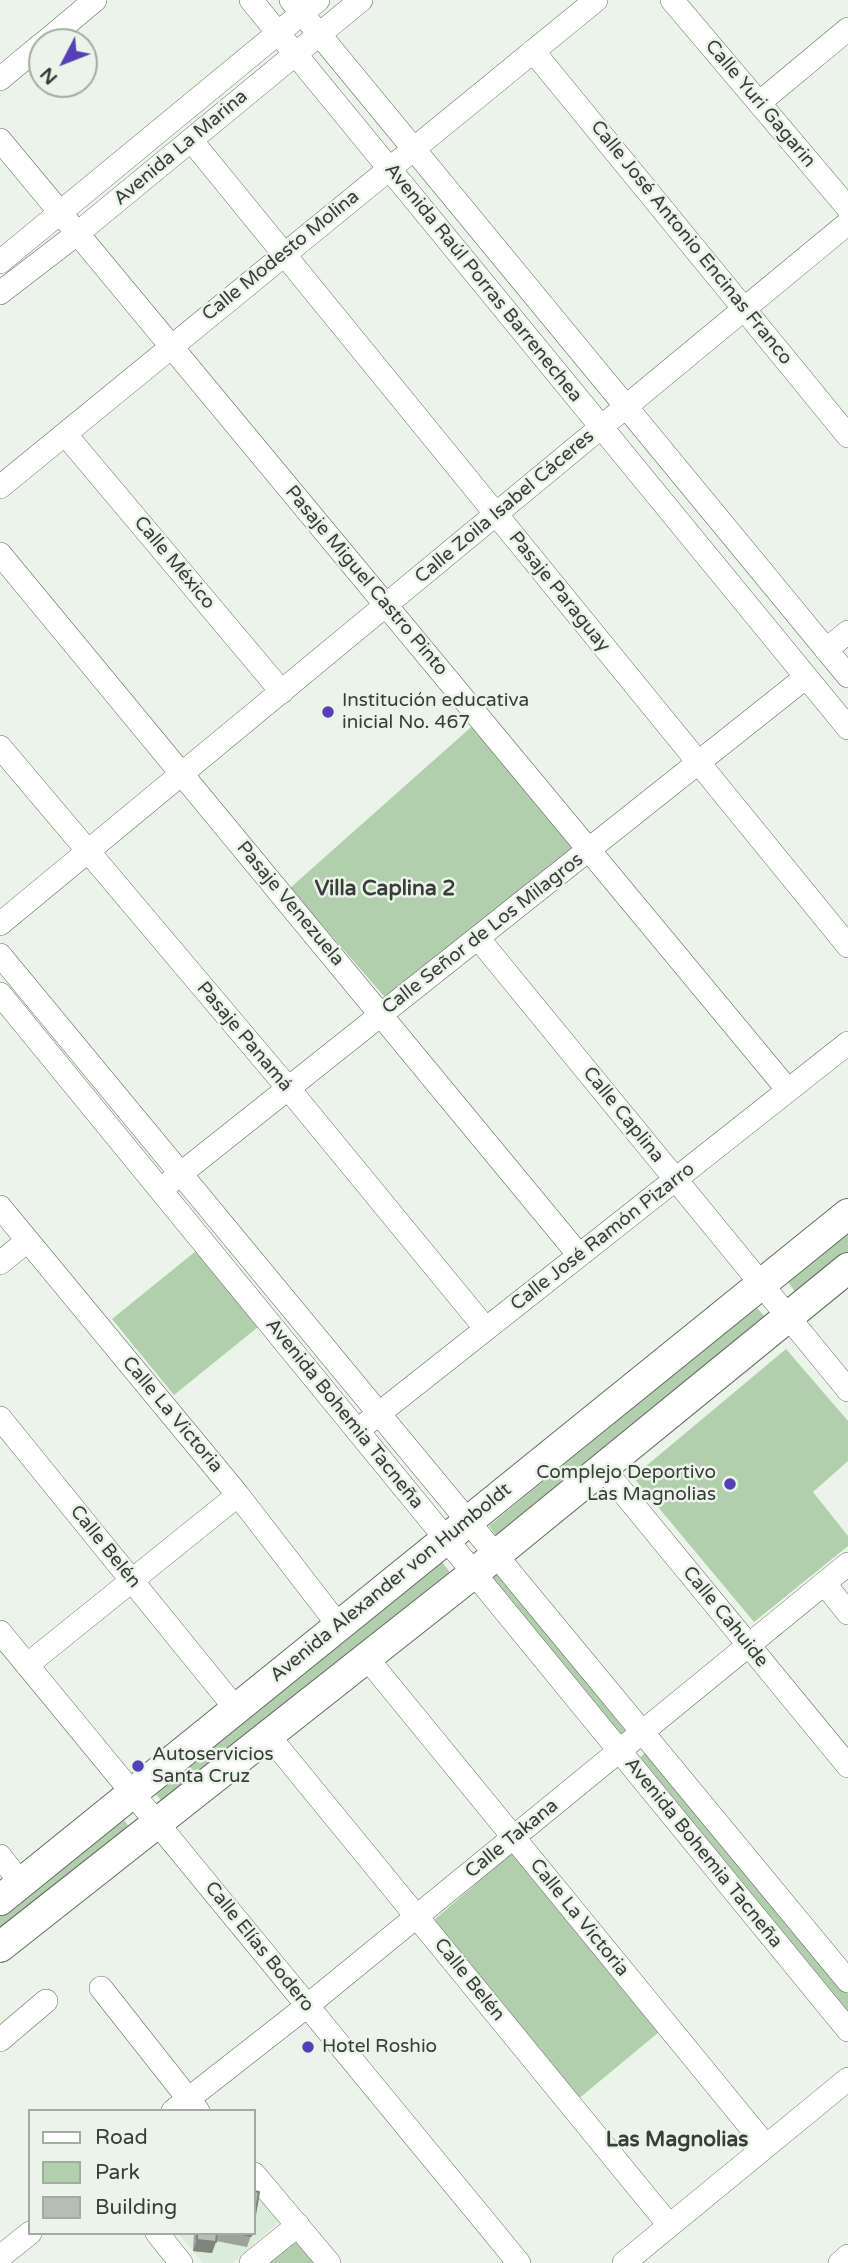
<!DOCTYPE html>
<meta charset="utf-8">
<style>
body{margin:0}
#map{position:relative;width:848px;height:2263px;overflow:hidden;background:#eaf4e8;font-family:"Varela Round",sans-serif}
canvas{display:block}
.legend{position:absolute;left:28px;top:2109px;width:228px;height:126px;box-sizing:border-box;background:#eaf4e8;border:2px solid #a4aba2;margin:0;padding:9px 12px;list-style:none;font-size:21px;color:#3a3e3a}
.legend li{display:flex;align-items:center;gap:14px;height:35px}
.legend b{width:35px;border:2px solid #a4aba2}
.north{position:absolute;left:28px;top:28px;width:70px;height:70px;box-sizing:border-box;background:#eaf4e8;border:2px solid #a4aba2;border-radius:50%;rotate:228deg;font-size:19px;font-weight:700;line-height:28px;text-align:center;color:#3a3e3a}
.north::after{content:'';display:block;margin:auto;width:24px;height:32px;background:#5540b8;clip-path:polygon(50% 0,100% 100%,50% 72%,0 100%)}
</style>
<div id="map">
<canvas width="848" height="2263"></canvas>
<ul class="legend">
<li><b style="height:9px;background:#fff"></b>Road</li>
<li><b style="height:19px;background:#b1cfad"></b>Park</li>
<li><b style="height:19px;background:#b5beb3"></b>Building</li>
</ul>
<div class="north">N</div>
</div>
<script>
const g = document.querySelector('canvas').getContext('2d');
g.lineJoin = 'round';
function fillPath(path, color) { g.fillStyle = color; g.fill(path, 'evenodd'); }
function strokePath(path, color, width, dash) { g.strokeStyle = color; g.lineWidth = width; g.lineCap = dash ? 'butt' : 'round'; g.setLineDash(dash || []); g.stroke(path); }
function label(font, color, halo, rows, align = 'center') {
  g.font = font + ' "Varela Round",sans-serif'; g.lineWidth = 5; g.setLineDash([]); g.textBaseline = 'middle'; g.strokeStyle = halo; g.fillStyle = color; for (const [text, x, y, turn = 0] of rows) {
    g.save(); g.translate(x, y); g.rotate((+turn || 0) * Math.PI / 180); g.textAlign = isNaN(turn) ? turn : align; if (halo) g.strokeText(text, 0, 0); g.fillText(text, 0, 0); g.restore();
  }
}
const built = new Path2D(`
 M254 2189 280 2221 233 2263H203L178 2233H254Z`);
const green = new Path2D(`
 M478 721 579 845 389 1002 290 888Z
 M848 1231V1258L800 1298 787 1281Z
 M196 1251 258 1327 174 1395 112 1319Z
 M756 1307 769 1321 498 1538 489 1526Z
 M786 1349 848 1421V1461L813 1492 848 1536V1546L754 1622 633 1477Z
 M441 1561 453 1576 165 1805 154 1792Z
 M499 1573 627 1733 618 1740 490 1580Z
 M645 1753 848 1993V2013L635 1762Z
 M121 1816 133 1832 0 1937V1912Z
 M513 1852 659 2032 577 2100 434 1920Z
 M293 2235 316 2263H260Z`);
const minor = new Path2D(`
 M251 0 848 728
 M291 0 848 676
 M672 0 848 208
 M45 42 95 0
 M533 51 848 436
 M0 79 42 44
 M759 103 848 29
 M0 140 788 1090
 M191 140 848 946
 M0 262 318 0
 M0 293 78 233 361 0
 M65 434 282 692
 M0 487 596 0
 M0 554 579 1255
 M826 650 848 632
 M0 747 288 1088 486 1329
 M0 924 848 223
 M478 938 848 1390
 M0 955 848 1981
 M0 994 848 2030
 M169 1183 806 677
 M0 1207 238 1495 339 1626
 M0 1263 27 1241
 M0 1418 236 1709
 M367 1423 848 1043
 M603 1468 848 1766
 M824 1583 848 1613
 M0 1632 519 2263
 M366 1657 766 2146
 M27 1665 238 1495
 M268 1735 669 2225
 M0 1856 21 1883
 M101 1988 198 2111
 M0 2040 46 2001
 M173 2111 307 2006 848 1564
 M254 2174 329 2263
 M157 2233 181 2263
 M0 2257 30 2233
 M251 2263 298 2225
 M624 2263 848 2079
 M840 2263 848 2256`);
const major = new Path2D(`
 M0 1900 848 1214
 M0 1947 474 1573 848 1268`);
const wall = new Path2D(`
 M194 2233H252L247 2247 216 2241 212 2253 193 2251Z`);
const shadedWall = new Path2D(`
 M197 2240 216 2242 212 2253 193 2251Z`);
const building = new Path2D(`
 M254 2191 259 2192 254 2221Z
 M197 2233H217L216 2242 197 2240Z
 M238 2233H252L251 2236Z`);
const markers = [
 [328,712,7,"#5540b8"],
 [730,1484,7,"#5540b8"],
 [138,1766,7,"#5540b8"],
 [308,2047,7,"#5540b8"]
];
const streetNames = [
 ["Calle Yuri Gagarin",760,104,50],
 ["Avenida La Marina",181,148,-40],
 ["Calle José Antonio Encinas Franco",691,243,51],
 ["Calle Modesto Molina",281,256,-39],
 ["Avenida Raúl Porras Barrenechea",483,283,51],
 ["Calle Zoila Isabel Cáceres",505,507,-40],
 ["Calle México",174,563,50],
 ["Pasaje Miguel Castro Pinto",366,581,50],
 ["Pasaje Paraguay",559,592,51],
 ["Pasaje Venezuela",290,904,50],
 ["Calle Señor de Los Milagros",483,934,-38],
 ["Pasaje Panamá",244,1037,50],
 ["Calle Caplina",623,1115,51],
 ["Calle José Ramón Pizarro",603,1237,-38],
 ["Avenida Bohemia Tacneña",344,1414,51],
 ["Calle La Victoria",172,1415,50],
 ["Calle Belén",105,1547,51],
 ["Avenida Alexander von Humboldt",391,1583,-39],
 ["Calle Cahuide",725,1617,51],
 ["Calle Takana",512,1839,-39],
 ["Avenida Bohemia Tacneña",703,1853,51],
 ["Calle La Victoria",579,1918,51],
 ["Calle Elías Bodero",259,1947,51],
 ["Calle Belén",469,1980,51]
];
const poiNames = [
 ["Institución educativa",342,701],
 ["inicial No. 467",342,723],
 ["Complejo Deportivo",716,1473,"right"],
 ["Las Magnolias",716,1495,"right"],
 ["Autoservicios",152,1755],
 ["Santa Cruz",152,1777],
 ["Hotel Roshio",322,2047]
];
const neighbourhoodNames = [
 ["Villa Caplina 2",385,889],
 ["Las Magnolias",677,2140]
];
fillPath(built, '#dcecda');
fillPath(green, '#b1cfad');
strokePath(minor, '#656d63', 24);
strokePath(major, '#656d63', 32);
strokePath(minor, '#fff', 23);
strokePath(major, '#fff', 30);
fillPath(wall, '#9ca39a');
fillPath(shadedWall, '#7f857d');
fillPath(building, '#b5beb3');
strokePath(building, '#7f857d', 2);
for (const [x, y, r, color] of markers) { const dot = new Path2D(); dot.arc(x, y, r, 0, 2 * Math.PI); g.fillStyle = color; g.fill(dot); strokePath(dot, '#eaf4e8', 2.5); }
label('19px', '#3a3e3a', '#eaf4e8', streetNames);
label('19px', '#3a3e3a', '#eaf4e8', poiNames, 'left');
label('bold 21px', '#3a3e3a', '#eaf4e8', neighbourhoodNames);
</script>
